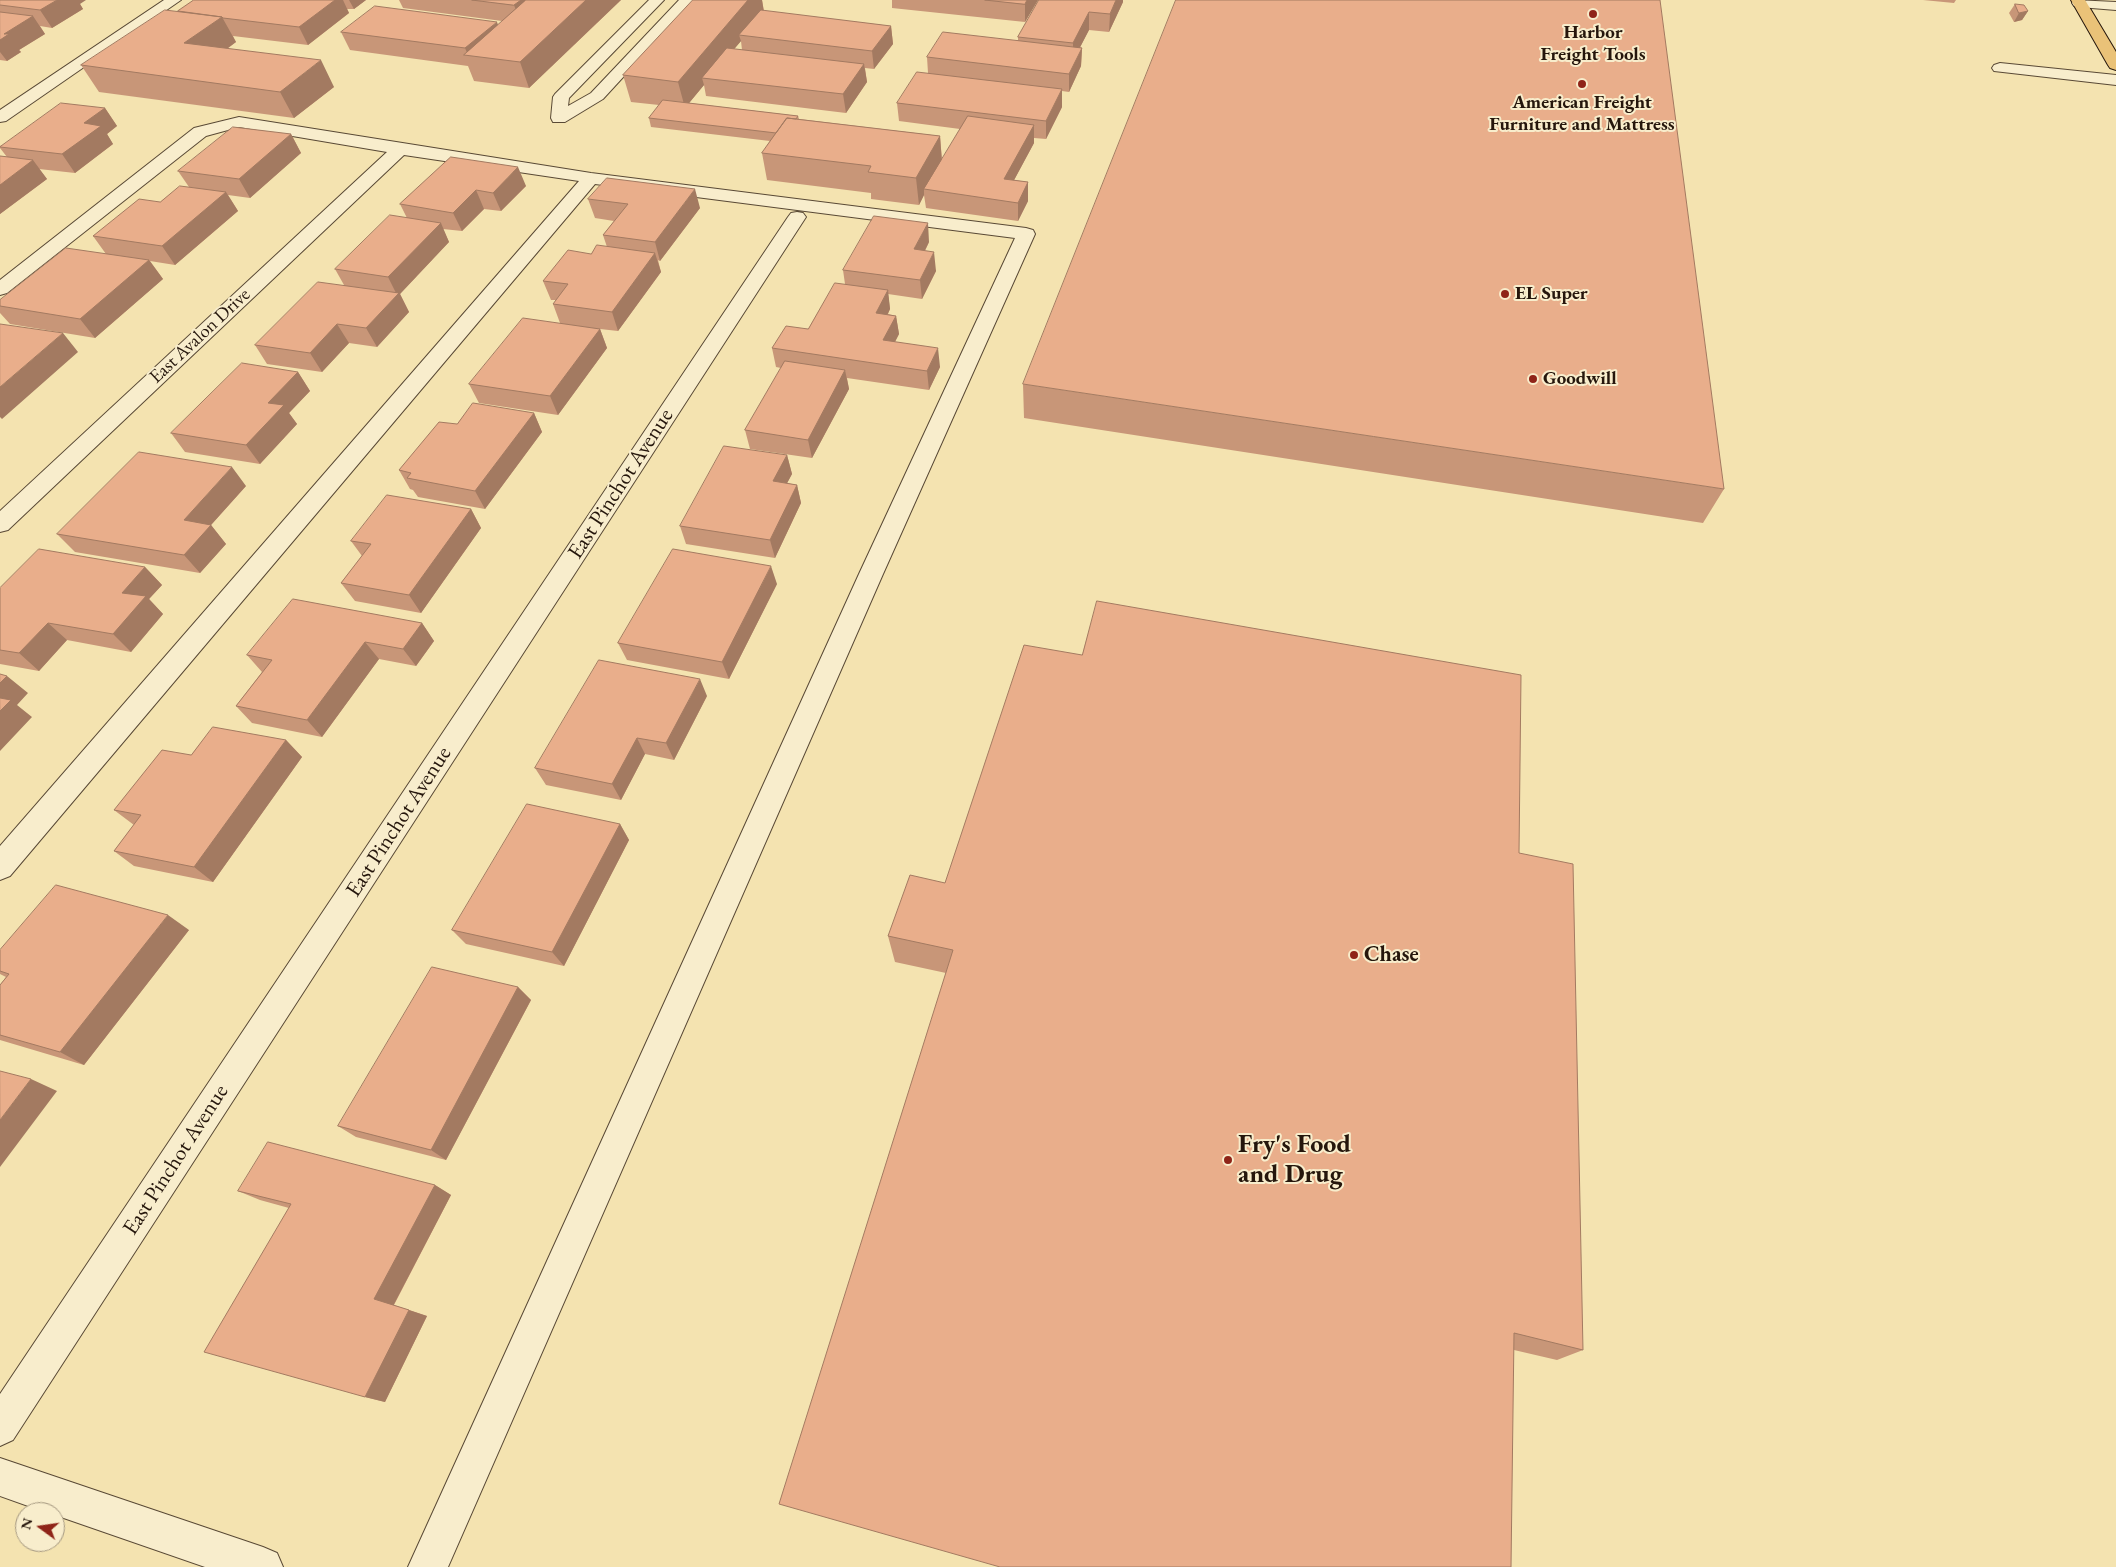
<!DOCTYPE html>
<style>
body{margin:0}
#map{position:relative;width:2116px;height:1567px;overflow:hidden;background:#f4e3b0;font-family:"EB Garamond",serif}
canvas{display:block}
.north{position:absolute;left:15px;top:1502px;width:50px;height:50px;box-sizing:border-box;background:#f8edcc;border:1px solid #a4977f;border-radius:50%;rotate:284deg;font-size:14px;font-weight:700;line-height:20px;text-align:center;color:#25160c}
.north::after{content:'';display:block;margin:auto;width:18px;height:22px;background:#8f2418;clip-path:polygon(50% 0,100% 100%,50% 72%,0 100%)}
</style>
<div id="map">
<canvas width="2116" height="1567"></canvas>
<div class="north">N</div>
</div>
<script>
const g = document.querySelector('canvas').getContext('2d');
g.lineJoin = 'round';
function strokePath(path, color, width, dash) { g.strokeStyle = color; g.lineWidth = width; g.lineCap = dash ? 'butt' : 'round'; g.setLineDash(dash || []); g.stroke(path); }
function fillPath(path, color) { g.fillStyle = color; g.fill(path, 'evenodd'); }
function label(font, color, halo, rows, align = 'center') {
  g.font = font + ' "EB Garamond",serif'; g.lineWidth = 4; g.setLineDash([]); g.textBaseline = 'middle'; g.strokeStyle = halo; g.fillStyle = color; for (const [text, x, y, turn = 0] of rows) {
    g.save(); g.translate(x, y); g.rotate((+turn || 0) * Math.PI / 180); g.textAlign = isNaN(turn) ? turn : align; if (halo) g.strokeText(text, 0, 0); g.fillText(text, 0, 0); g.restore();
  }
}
const minor = new Path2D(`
 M164 0H181L6 121 0 122V110Z
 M649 0H664L569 98 568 106 591 93 679 0H694L603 99 565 122H553L551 118 553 97 555 94Z
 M2074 0 2116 2V10L2079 7 2074 6 2072 3Z
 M2000 63 2116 75V85L1994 71 1992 68 1994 65Z
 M239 117 591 173 1026 228 1033 230 1035 234 883 574 448 1567H408L859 574 1015 238 595 184 10 876 0 880V846L579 181 404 155 8 530 0 532V511L387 152 239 127 206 136 7 293 0 295V280L194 128Z
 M797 212 803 213 806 217 13 1440 0 1446V1394L788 217 791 213Z
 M0 1458 263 1547 277 1553 283 1567H205L55 1515V1512H45L0 1496Z`);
const major = new Path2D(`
 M2071 0H2085L2116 52V70L2110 68 2108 65Z`);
const wall = new Path2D(`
 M0 0 80 4 83 9 52 28 40 26 45 34 19 50 21 52 7 61 0 60Z
 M194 0H366L354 9H347L349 13 308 45 233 36 236 42 227 49 334 87 294 118 99 92 81 65 178 11Z
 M399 0H621L529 88 474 81 468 66 350 50 341 32 498 25 502 21 403 8Z
 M693 0H762L764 11 891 26 893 44 874 69 865 68 867 82 846 113 706 96 704 85 689 103 798 116 799 119 940 136 942 160 960 129 899 121 897 103 928 73 927 57 1018 40V37L1039 0 1123 2 1109 32 1089 30 1080 47 1082 48 1081 66 1069 92 1062 91V107L1046 139 1034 138V143L1014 180 1028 182V201L1018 221 926 208 924 195 919 205 871 199V193L767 180 762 153 770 141 651 127 649 118 659 105 631 102 623 75ZM741 41 742 50 734 49Z
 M892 0H1038L1025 22 892 8Z
 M1923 0H1956L1954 3Z
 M2015 4 2028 11 2022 20 2014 22 2009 13Z
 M105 108 117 126 107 134 113 144 75 173 39 169 47 179 0 214V156L7 157 0 148V146Z
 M291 134 301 153 250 198 228 195 238 211 175 265 150 261 163 279 95 338 10 324 0 313V300L106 254 93 236 160 202 189 187 178 171Z
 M451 157 526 186 501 211 484 209 462 231 443 229 449 242 400 294 409 312 377 347 349 343 322 372 267 364 255 345 344 285 335 269 407 218 400 204Z
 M588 199 700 208 660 261 658 260 661 272 618 331 600 329 607 348 558 415 479 403 469 384 560 323 553 304 556 300H551L543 281 591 254 607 247 603 235 614 221 595 218Z
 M929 242 925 251 936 271 922 299 888 294 890 309 888 314 896 316 899 334 895 342 940 367 929 390 847 378 849 389 812 458 750 449 745 430 781 368 776 367 772 348 808 329 845 284 843 270Z
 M298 372 310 391 289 413 297 424 260 464 185 452 171 433Z
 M1023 384 1724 489 1703 523 1024 418Z
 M534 413 542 432 485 509 418 497 413 490 410 489 399 470 457 424Z
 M787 455 792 474 787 483 797 485 801 503 775 558 686 544 680 526Z
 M246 486 211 525 226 544 200 573 75 552 57 534Z
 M471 509 481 528 421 613 355 601 341 583 362 556 351 541Z
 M145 567 162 585 149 599 163 614 131 652 67 640 39 671 0 664V588Z
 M777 584 729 679 627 660 618 643Z
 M422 623 434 641 416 666 379 659 322 737 252 723 236 706 262 672 247 655Z
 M707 696 674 760 645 754 621 800 546 785 535 768Z
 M286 740 302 757 213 882 134 866 114 851 134 825 114 810 191 755Z
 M620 824 629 840 564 966 466 944 452 930Z
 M1519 853 1583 1350 1557 1360 1514 1350 946 973 895 962 888 936 945 883Z
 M189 930 84 1065 0 1040V985L6 977 0 974V950Z
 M518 987 531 1000 446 1160 356 1137 338 1126Z
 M435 1185 451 1195 394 1305 427 1316 385 1402 365 1397 289 1208 260 1200 238 1191Z`);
const shadedWall = new Path2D(`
 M57 0H86L80 4 83 9 52 28 40 10Z
 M335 0H343L349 13 308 45 299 27Z
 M349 0H366L354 9Z
 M521 0H547L521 23 514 5Z
 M586 0H621L529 88 520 62Z
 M748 0H762L764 13 739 35 741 41 709 79 702 78 704 85 685 108 678 82Z
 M1027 0H1038L1025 22V4Z
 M1116 0H1123V2L1109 32 1110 14Z
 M2028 11 2022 20 2014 22 2019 13Z
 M1089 12V30L1073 61V43Z
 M33 16 45 34 19 50 21 52 7 61 0 52V40L4 34Z
 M222 17 236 42 199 69 184 43Z
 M497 22 503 39 468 55 465 48Z
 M891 26 893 44 874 69 872 51Z
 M1082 48 1081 66 1069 92V74Z
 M321 60 334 87 294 118 280 92Z
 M864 64 867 82 846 113 843 94Z
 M1062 89V107L1046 139V121Z
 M105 108 117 126 107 134 113 144 75 173 62 154 84 123Z
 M1034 125V143L1005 197 1004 179Z
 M291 134 301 153 250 198 239 179Z
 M940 136 942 163 924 189V195L919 205 916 178Z
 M33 160 47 179 0 214V185Z
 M518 167 526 186 501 211 493 193Z
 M1028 182V201L1018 221V203Z
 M695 189 700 208 660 261 655 242Z
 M476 190 484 209 462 231 453 213Z
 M226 192 238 211 175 265 162 246Z
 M441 223 449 242 400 294 409 312 377 347 366 328 397 295 388 277Z
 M928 223 929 242 916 268 914 249Z
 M934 252 936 271 922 299 920 280Z
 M655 253 661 272 618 331 612 312Z
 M149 260 163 279 95 338 80 319Z
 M888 290 890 309 879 332 876 313Z
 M896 316 899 334 886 359 883 340Z
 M337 324 349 343 322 372 310 353Z
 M600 329 607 348 558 415 550 396Z
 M63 333 78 352 2 419 0 417V387Z
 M938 348 940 367 929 390 927 371Z
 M845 370 849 389 812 458 808 440Z
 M298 372 310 391 289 413 297 424 260 464 246 445 268 403Z
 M534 413 542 432 485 509 475 491Z
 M787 455 792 474 778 500 773 481Z
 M232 467 246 486 211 525 226 544 200 573 184 555V520Z
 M797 485 801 503 775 558 770 540Z
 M471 509 481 528 421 613 409 595Z
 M771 566 777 584 729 679 722 662Z
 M145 567 162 585 149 599 163 614 131 652 113 634 122 593Z
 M48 623 67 640 39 671 19 653Z
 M422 623 434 641 416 666 403 649Z
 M365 642 379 659 322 737 307 720Z
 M7 676 28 693 17 705 32 717 0 751V683Z
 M700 679 707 696 674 760 666 743Z
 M637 738 645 754 621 800 612 784Z
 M286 740 302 757 213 882 194 867Z
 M620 824 629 840 564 966 552 952Z
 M168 915 189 930 84 1065 60 1052Z
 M518 987 531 1000 446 1160 431 1150Z
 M31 1079 57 1091 0 1167V1120Z
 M435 1185 451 1195 393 1306 374 1299Z
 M409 1310 427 1316 385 1402 365 1397Z`);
const building = new Path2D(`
 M0 0H57L40 10 0 5Z
 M194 0H335L299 27 223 18 222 17 178 11Z
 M472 0H521L514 5Z
 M526 0H586L520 62 464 55Z
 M693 0H748L678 82 623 75Z
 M985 0H1027L1025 4Z
 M1039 0H1116L1110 14 1089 12 1073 43 1018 37Z
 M1176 0H1660L1724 489 1023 384Z
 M2015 4 2024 5 2028 11 2019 13Z
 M375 6 497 22 465 48 341 32Z
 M165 10 222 17 184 43 321 60 280 92 81 65Z
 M761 10 891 26 872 51 739 35Z
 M0 12 33 16 4 34H9L0 40Z
 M943 32 1082 48 1069 74 927 57Z
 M727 48 864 64 843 94 702 78Z
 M917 72 1062 89 1046 121 897 103Z
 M663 100 798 116 796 119 787 118 776 133 649 118Z
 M61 103 105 108 84 123 101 126 62 154 0 147Z
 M968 116 1034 125 1004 179 1028 182 1018 203 924 189Z
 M787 118 940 136 916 178 868 172 871 166 762 153Z
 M233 127 291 134 239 179 178 171Z
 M0 156 33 160 0 185Z
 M451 157 518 167 493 193 476 190 453 213 400 204Z
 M607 178 695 189 655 242 603 235 628 204 588 199Z
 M180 186 226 192 162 246 93 236 139 199 160 202Z
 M390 215 441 223 388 277 335 269Z
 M874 216 928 223 914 249 934 252 920 280 843 270Z
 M597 245 655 253 612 312 553 304 568 284 543 281 568 250 591 254Z
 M66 248 149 260 80 319 0 306V300Z
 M318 282 399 293 366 328 337 324 310 353 255 345Z
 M835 283 888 290 876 313 896 316 883 340 938 348 927 371 772 348 786 326 808 329Z
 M523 318 600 329 550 396 469 384Z
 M0 324 63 333 0 387Z
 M785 361 845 370 808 440 745 430Z
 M242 363 298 372 268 403 284 405 246 445 171 433Z
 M473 403 534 413 475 491 407 478 411 473 399 470 439 422 457 424Z
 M724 446 787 455 773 481 797 485 770 540 680 526Z
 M139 452 232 467 184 520 211 525 184 555 57 534Z
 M387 495 471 509 409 595 341 583 371 544 351 541Z
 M39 549 145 567 122 593 146 596 113 634 48 623 19 653 0 650V588Z
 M673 549 771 566 722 662 618 643Z
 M293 599 422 623 403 649 365 642 307 720 236 706 272 660 247 655Z
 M1097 601 1521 675 1519 853 1573 864 1583 1350 1514 1333 1511 1567H1000L779 1504 953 950 888 936 910 875 945 883 1024 645 1082 655Z
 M599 660 700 679 666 743 637 738 612 784 535 768Z
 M0 674 7 676 0 683Z
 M0 698 11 700 0 711Z
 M213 727 286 740 194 867 114 851 141 815 114 810 162 750 191 755Z
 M527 804 620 824 552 952 452 930Z
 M56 885 168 915 60 1052 0 1035V985L9 974 0 971V950Z
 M432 967 518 987 431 1150 338 1126Z
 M0 1071 31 1079 0 1120Z
 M268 1142 435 1185 374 1299 409 1310 365 1397 204 1352 291 1204 238 1191Z`);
const markers = [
 [1593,14,5,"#8f2418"],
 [1582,84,5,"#8f2418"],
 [1505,294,5,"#8f2418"],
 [1533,379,5,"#8f2418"],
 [1354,955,5,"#8f2418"],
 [1228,1160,5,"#8f2418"]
];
const farPoinames = [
 ["Harbor",1593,33],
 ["Freight Tools",1593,55],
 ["American Freight",1582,103],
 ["Furniture and Mattress",1582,125],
 ["EL Super",1515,294,"left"],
 ["Goodwill",1543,379,"left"]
];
const farStreetnames = [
 ["East Avalon Drive",200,336,-43]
];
const streetNames = [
 ["East Pinchot Avenue",621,484,-57],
 ["East Pinchot Avenue",399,822,-57],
 ["East Pinchot Avenue",176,1160,-57]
];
const poiNames = [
 ["Chase",1364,955]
];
const nearPoinames = [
 ["Fry's Food",1238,1145],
 ["and Drug",1238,1175]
];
strokePath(minor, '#594935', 2);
strokePath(major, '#25160c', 2);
fillPath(minor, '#f8edcc');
fillPath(major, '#eac278');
fillPath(wall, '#c89678');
fillPath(shadedWall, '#a37a61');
fillPath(building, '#e9ae8b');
strokePath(building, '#a37a61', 1);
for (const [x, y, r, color] of markers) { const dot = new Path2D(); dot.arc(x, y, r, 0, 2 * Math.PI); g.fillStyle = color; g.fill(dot); strokePath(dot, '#f8edcc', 2); }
label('bold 19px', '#25160c', '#f8edcc', farPoinames);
label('19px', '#25160c', '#f8edcc', farStreetnames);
label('22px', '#25160c', '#f8edcc', streetNames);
label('bold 22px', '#25160c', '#f8edcc', poiNames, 'left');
label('bold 26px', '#25160c', '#f8edcc', nearPoinames, 'left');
</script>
